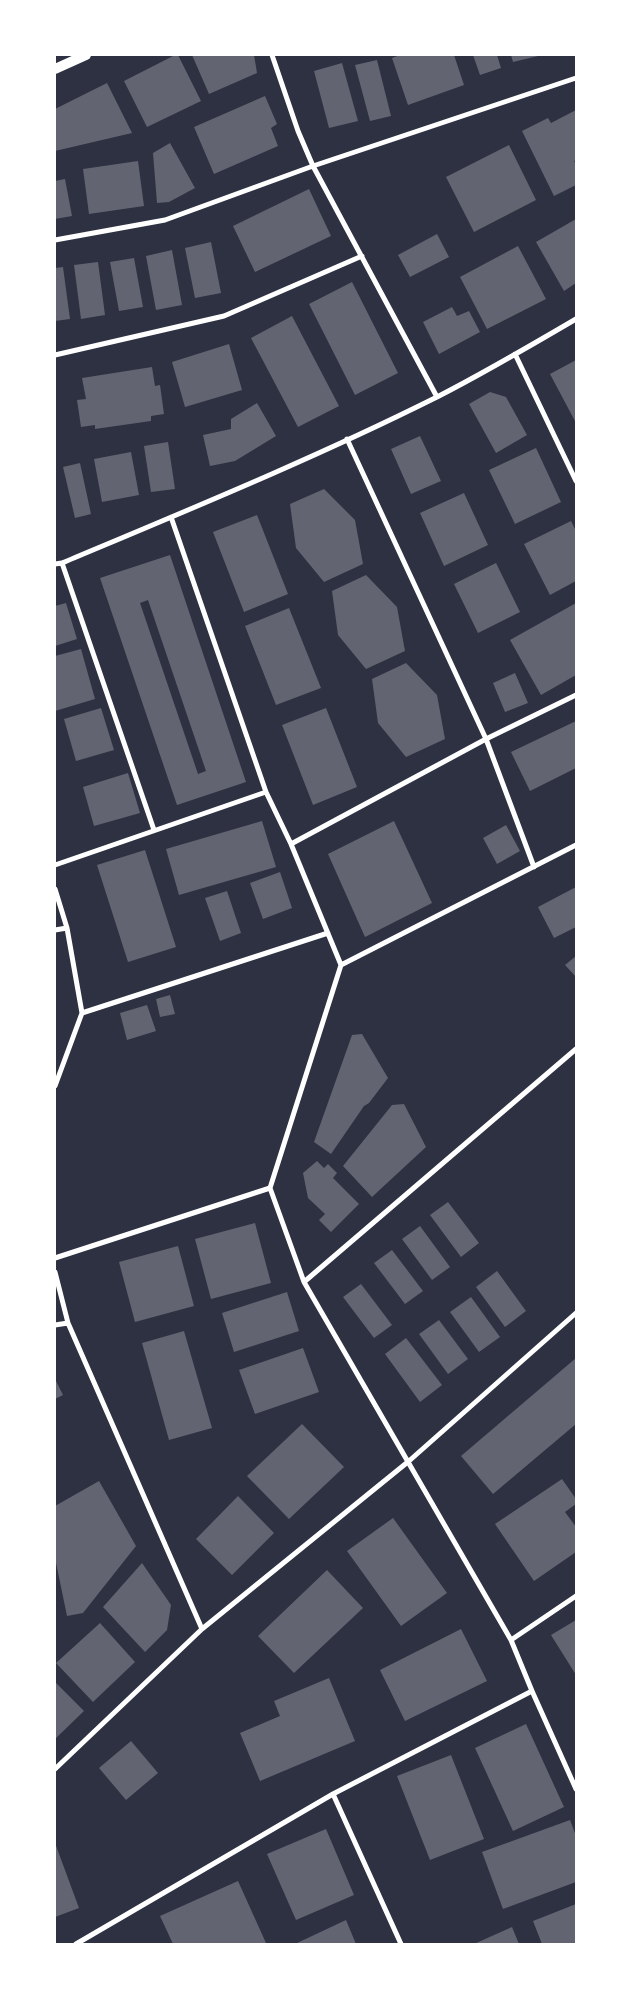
<!DOCTYPE html>
<style>
body{margin:0}
#map{position:relative;width:631px;height:1999px;overflow:hidden;background:#2d3142;font-family:Commissioner,sans-serif}
canvas{display:block}
.frame{position:absolute;inset:0;border:56px solid #fff;pointer-events:none}
</style>
<div id="map">
<canvas width="631" height="1999"></canvas>
<div class="frame"></div>
</div>
<script>
const g = document.querySelector('canvas').getContext('2d');
g.lineJoin = 'round';
function fillPath(path, color) { g.fillStyle = color; g.fill(path, 'evenodd'); }
function strokePath(path, color, width, dash) { g.strokeStyle = color; g.lineWidth = width; g.lineCap = dash ? 'butt' : 'round'; g.setLineDash(dash || []); g.stroke(path); }
const building = new Path2D(`
 M175 55H178L201 101 147 127 124 81Z
 M192 55H254L257 73 209 94Z
 M400 55H454L464 85 408 105 392 58Z
 M473 55H497L501 68 480 75Z
 M511 55H538V56L513 62Z
 M377 60 391 116 370 121 355 65Z
 M342 63 358 121 329 128 314 71Z
 M107 83 132 133 55 151V109Z
 M265 96 277 124 271 128 278 146 214 174 194 127Z
 M576 110V160L574 161 576 164V185L554 196 522 131 548 118 551 123Z
 M170 143 195 188 169 202 157 203 153 153Z
 M509 145 536 200 474 232 446 177Z
 M138 161 144 206 89 214 83 169Z
 M65 179 72 216 55 219V181Z
 M309 189 331 236 255 272 233 226Z
 M576 219V283L564 291 536 242Z
 M437 234 449 257 410 277 398 255Z
 M211 242 221 293 195 298 185 248Z
 M518 246 546 299 487 329 460 277Z
 M172 250 182 305 156 310 146 256Z
 M134 258 143 307 119 311 110 262Z
 M98 262 105 315 81 319 74 265Z
 M63 267 70 319 55 321V268Z
 M352 282 398 373 355 395 309 304Z
 M452 307 457 316 469 311 480 332 439 354 423 322Z
 M292 316 339 406 298 427 251 338Z
 M229 344 242 390 185 407 172 362Z
 M576 360V423L550 374Z
 M152 367 155 386 160 385 164 414 151 416V421L95 429V425L81 427 77 400 86 399 82 378Z
 M490 392 506 397 527 435 496 453 469 404Z
 M257 403 276 436 235 461 210 466 203 435 231 429V419Z
 M420 436 441 481 411 494 391 449Z
 M168 442 175 489 151 492 144 446Z
 M536 448 561 502 515 524 489 470Z
 M131 452 139 495 102 502 94 459Z
 M80 463 91 514 75 518 63 467Z
 M324 489 355 520 363 564 324 582 296 548 290 504Z
 M464 493 488 545 444 566 420 513Z
 M257 515 288 594 244 612 213 532Z
 M571 521 576 531V581L550 595 524 544Z
 M170 555 246 782 177 805 100 578ZM148 600 206 771 198 774 140 603Z
 M496 563 520 612 478 633 454 584Z
 M366 575 397 607 405 651 366 669 338 635 332 591Z
 M66 603 77 639 55 646V606Z
 M576 603V675L541 695 510 640Z
 M289 608 321 688 276 705 245 626Z
 M81 649 95 699 55 711V656Z
 M406 663 437 695 445 739 406 757 378 723 372 679Z
 M515 673 528 703 505 712 493 683Z
 M101 708 114 750 76 761 64 719Z
 M326 708 357 787 313 805 282 725Z
 M576 721V768L530 791 511 752Z
 M128 773 140 813 94 826 83 787Z
 M262 821 276 867 179 895 166 849Z
 M394 821 432 903 365 937 328 854Z
 M506 825 520 851 497 864 483 838Z
 M145 850 176 947 128 962 97 865Z
 M280 872 292 908 263 919 250 883Z
 M576 887V927L554 938 538 907Z
 M227 891 241 933 220 941 205 898Z
 M576 956V977L565 965Z
 M170 995 175 1014 160 1017 156 999Z
 M147 1005 156 1031 127 1040 120 1013Z
 M362 1034 388 1078 369 1103 364 1106 331 1154 314 1142 352 1035Z
 M404 1104 426 1147 372 1197 343 1166 392 1105Z
 M317 1161 324 1168 328 1164 337 1173 333 1178 359 1204 331 1232 319 1220 325 1214 308 1198 303 1173Z
 M448 1202 479 1243 461 1257 430 1215Z
 M255 1223 271 1283 211 1299 195 1239Z
 M420 1226 450 1267 432 1280 402 1239Z
 M178 1246 194 1306 135 1322 119 1262Z
 M392 1250 423 1291 405 1304 374 1263Z
 M497 1271 526 1311 505 1327 476 1287Z
 M361 1284 392 1325 374 1338 343 1297Z
 M287 1292 299 1331 234 1352 222 1313Z
 M471 1297 500 1337 479 1352 450 1312Z
 M439 1320 468 1359 448 1374 419 1334Z
 M184 1331 212 1428 169 1440 142 1343Z
 M406 1338 442 1385 420 1402 385 1354Z
 M303 1348 319 1392 255 1414 239 1370Z
 M576 1358V1424L493 1494 461 1456Z
 M55 1379 63 1395 55 1399Z
 M302 1424 344 1467 289 1519 247 1476Z
 M562 1479 576 1499V1504L565 1512 576 1527V1552L534 1581 495 1524Z
 M99 1481 136 1546 83 1613 67 1616 55 1558V1506Z
 M238 1496 274 1533 232 1575 196 1539Z
 M393 1518 447 1593 401 1626 347 1551Z
 M142 1563 171 1605 167 1630 145 1652 103 1607Z
 M327 1570 363 1608 294 1673 258 1636Z
 M576 1620V1675L551 1635Z
 M100 1623 135 1662 93 1702 56 1663Z
 M461 1629 487 1681 405 1721 380 1670Z
 M329 1678 355 1741 260 1781 240 1733 280 1716 274 1701Z
 M55 1682 84 1711 55 1739Z
 M526 1724 564 1807 513 1831 475 1748Z
 M131 1741 158 1773 126 1800 99 1768Z
 M451 1755 484 1839 430 1860 397 1776Z
 M570 1820 576 1836V1882L503 1909 482 1852Z
 M326 1829 354 1895 296 1920 267 1854Z
 M55 1843 79 1908 55 1917Z
 M238 1881 266 1943 173 1944 160 1916Z
 M576 1904V1944H542L533 1921Z
 M346 1920 356 1944H295Z
 M512 1927 519 1944H474Z`);
const minor = new Path2D(`
 M272 55 298 131 313 166 437 397
 M55 240 165 220 313 166 576 78
 M515 354 576 481
 M55 355 224 316 362 256
 M347 439 486 739 534 867
 M171 517 266 792 291 844 341 965 270 1188 304 1282 511 1640 532 1691 576 1789
 M62 563 154 830
 M55 564 62 563C188 510 315 458 437 397 484 373 530 346 576 319
 M291 844 486 739 576 695
 M55 865 266 792
 M55 889 67 928 82 1013 55 1086
 M55 930 67 928
 M341 965 576 845
 M82 1013 328 933
 M55 1258 270 1188
 M55 1272 68 1323 202 1629
 M304 1282 576 1049
 M55 1325 68 1323
 M511 1640 576 1596
 M55 1769 202 1629 409 1461 576 1313
 M333 1794 401 1944
 M76 1944 333 1794 532 1691`);
const secondary = new Path2D(`
 M55 69 86 55`);
fillPath(building, '#626471');
strokePath(minor, '#fff', 5);
strokePath(secondary, '#fff', 10);
</script>
